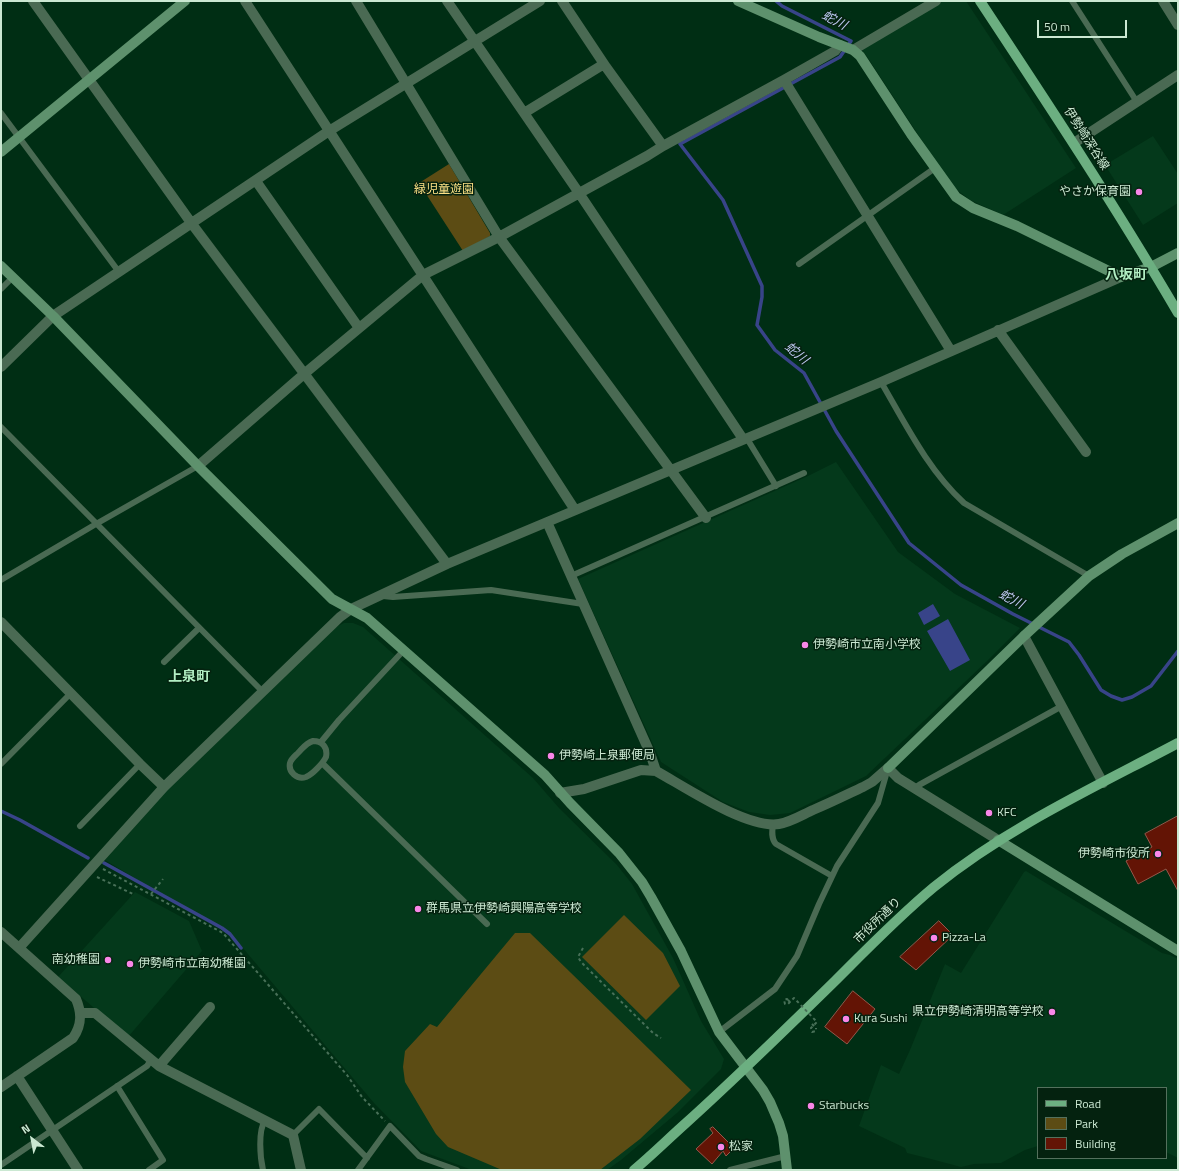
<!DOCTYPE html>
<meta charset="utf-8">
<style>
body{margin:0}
#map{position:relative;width:1179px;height:1171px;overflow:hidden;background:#002e14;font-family:"Titillium Web",sans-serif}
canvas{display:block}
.frame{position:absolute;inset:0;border:2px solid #cbe8d2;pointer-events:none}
.legend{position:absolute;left:1037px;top:1087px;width:130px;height:72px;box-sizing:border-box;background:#04220f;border:1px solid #54715d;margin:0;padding:5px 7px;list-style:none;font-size:12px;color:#cbe8d2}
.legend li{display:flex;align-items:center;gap:8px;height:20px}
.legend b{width:20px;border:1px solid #54715d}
.north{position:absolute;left:12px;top:1119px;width:40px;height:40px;-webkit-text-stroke:3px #04220f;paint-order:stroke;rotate:328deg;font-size:11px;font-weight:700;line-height:16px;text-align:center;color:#cbe8d2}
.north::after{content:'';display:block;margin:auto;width:14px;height:18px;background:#cbe8d2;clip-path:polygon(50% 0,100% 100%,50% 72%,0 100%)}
.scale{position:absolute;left:1037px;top:20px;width:90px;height:18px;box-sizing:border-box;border:2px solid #cbe8d2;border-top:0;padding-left:5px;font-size:12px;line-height:14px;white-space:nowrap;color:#cbe8d2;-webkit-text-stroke:3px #04220f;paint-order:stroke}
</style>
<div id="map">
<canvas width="1179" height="1171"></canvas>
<div class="frame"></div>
<ul class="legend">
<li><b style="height:5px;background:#6caf81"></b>Road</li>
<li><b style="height:11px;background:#5c4c14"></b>Park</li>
<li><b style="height:11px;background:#631405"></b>Building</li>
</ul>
<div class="north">N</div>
<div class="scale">50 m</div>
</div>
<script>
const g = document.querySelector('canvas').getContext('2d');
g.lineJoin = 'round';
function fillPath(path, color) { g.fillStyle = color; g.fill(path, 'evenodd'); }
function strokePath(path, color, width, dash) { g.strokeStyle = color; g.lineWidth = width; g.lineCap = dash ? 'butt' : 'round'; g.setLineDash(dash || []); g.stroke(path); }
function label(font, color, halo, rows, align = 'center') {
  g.font = font + ' "Titillium Web","Noto Sans JP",sans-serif'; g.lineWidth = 3; g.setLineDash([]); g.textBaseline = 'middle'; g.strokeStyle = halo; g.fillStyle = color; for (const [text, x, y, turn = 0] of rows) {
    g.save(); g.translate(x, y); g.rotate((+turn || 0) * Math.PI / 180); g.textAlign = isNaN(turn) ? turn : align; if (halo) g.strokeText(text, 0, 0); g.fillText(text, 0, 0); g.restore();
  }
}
const built = new Path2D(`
 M943 1H966L1076 168 1003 215 970 200 956 189 940 168 866 55 860 48Z
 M1153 136 1178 174V203L1143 225 1105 165Z
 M836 462 898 552 955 594 1020 628 986 662 866 776 790 813 770 815 749 812 723 802 661 762 578 579 808 476Z
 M344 623H353L363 627 533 778 559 808 617 865 632 884 673 958 701 1021 724 1059 721 1069 677 1113 621 1160 607 1170H472L421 1151 374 1103 231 934 225 928 154 890 105 860 166 791 336 627Z
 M1026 871 1162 953 1170 955 1178 959V1158L1166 1152V1088H1038V1146L1025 1150 1001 1163 974 1164 961 1167 931 1159 907 1153 905 1148 859 1126 881 1065 899 1074 910 1050 945 964 961 973 1024 872Z
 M135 892 189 921 202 951 128 1037 58 977Z`);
const green = new Path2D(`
 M449 164 490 233V236L463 251 419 183Z
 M624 915 663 953 680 986 646 1020 582 957Z
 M515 933H530L691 1090 640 1139 600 1170H502L448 1147 436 1134 405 1082 403 1067 405 1051 430 1024 437 1027Z`);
const water = new Path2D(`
 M933 604 940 616 924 625 918 613Z
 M948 619 970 660 950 671 927 631Z`);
const stream = new Path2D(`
 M776 1 782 6 851 41 840 57 680 144 723 200 762 286V297L757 325 775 350 804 373 836 431 909 543 961 585 1013 614 1069 642 1079 655 1101 690 1111 696 1122 700 1132 697 1151 686 1178 651
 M1 811 20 820 88 858
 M104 863 222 928 230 934 241 948`);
const building = new Path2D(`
 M1178 816V891L1166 869 1138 884 1126 861 1152 847 1145 834Z
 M939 921 953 935 916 970 900 957Z
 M853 991 875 1009 847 1044 825 1027Z
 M713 1127 734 1148 726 1156 723 1151 712 1164 696 1149 713 1133 710 1129Z`);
const path = new Path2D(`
 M103 869 223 933 347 1075 362 1097 385 1121
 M97 877 133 894
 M151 894 163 879
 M583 948 578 957 581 962 653 1033 661 1038
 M788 1000 792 1004
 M812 1024 816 1028`);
const lane = new Path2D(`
 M1072 1 1137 102
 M1 113 119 272
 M799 264 935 168
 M1 289 13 277
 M881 382C905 423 928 470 964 503L1089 576
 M1 427 262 691
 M746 437 776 486
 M571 576 804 473
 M1 580 96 524 198 466
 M383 596 393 597 491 590 583 604
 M164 662 199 628
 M313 741C322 741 328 747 326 757 323 763 313 774 306 777 297 780 288 772 290 763 291 759 295 756 298 753 303 748 306 743 313 741Z
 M321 742 339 720 404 650
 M322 763 487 924
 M1 764 71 693
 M914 788 919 785 1062 706
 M773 824C772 831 771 839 776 844L832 876
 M80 826 140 764
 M719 1032 775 989 797 956 819 904 837 866 878 803 888 768
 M117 1086 163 1160 149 1170
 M293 1135 319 1109 367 1158
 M1 1165 147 1066 151 1060
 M263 1170C260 1157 258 1131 265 1120
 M358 1170 390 1126 419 1156 426 1159 457 1170
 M730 1170 786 1156`);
const street = new Path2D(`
 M33 1 192 224 447 564
 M245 1 575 510
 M356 1 499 237 706 518
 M447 1 579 193 743 439
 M562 1 606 67 663 146
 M1163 1 1178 25
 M853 50 936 1
 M784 80 951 351
 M524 113 604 64
 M1074 143 1178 75
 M256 181 359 328
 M998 330 1086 452
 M1 367 53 316 329 131 540 1
 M198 466 304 374 423 275 499 237 647 156 663 146 784 80 835 51 840 45
 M547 522 650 753 656 771
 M1 622 140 764 164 787
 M1024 636 1103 783
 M560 793 584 789 641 770 656 771C685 787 747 829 779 824 791 822 802 815 813 810 830 803 846 795 863 787L872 782 888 768 898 778 998 840
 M1 932 76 999C82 1013 82 1025 73 1038L1 1087
 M19 948 164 787 340 617 351 609 447 564 881 382 1121 277
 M81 1013H95L159 1066 293 1135 301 1170
 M159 1066 210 1007
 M17 1076 78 1170`);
const secondary = new Path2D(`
 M738 1 819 37 853 50 860 56 911 134 956 197 973 208 1017 226 1121 277 1151 267 1178 253
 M1 152 185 1
 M1 266 53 316 198 466 332 599 367 618 545 775 570 803 619 853 642 882 651 897 681 951 719 1032 763 1090 770 1102 779 1123 783 1136 787 1170
 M888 768 1024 636 1089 576 1122 554 1178 523
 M998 840 1178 951`);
const primary = new Path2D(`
 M980 1C1048 104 1116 207 1178 313
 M634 1170C652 1155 668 1139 686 1123 737 1077 786 1029 835 981 867 949 899 916 934 887 1008 827 1095 787 1178 743`);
const pathBridge = new Path2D(`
 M788 1000 787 999 784 1000 785 1004H788L794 998 817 1022 811 1028 812 1032 816 1031V1028`);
const markers = [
 [1139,192,4,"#f987e8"],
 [805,645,4,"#f987e8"],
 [551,756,4,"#f987e8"],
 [989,813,4,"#f987e8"],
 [1158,854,4,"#f987e8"],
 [418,909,4,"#f987e8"],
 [934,938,4,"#f987e8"],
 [108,960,4,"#f987e8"],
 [130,964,4,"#f987e8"],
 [1052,1012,4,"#f987e8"],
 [846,1019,4,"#f987e8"],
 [811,1106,4,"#f987e8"],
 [721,1147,4,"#f987e8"]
];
const streetNames = [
 ["伊勢崎深谷線",1086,139,57],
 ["市役所通り",878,921,-44]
];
const parkNames = [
 ["緑児童遊園",444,190]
];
const poiNames = [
 ["やさか保育園",1131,192,"right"],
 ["伊勢崎市立南小学校",813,645],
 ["伊勢崎上泉郵便局",559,756],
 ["KFC",997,813],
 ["伊勢崎市役所",1150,854,"right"],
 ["群馬県立伊勢崎興陽高等学校",426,909],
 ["Pizza-La",942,938],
 ["南幼稚園",100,960,"right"],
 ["伊勢崎市立南幼稚園",138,964],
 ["県立伊勢崎清明高等学校",1044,1012,"right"],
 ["Kura Sushi",854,1019],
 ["Starbucks",819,1106],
 ["松家",729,1147]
];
const waterNames = [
 ["蛇川",834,21,28],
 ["蛇川",796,354,40],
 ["蛇川",1011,600,28]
];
const quarterNames = [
 ["八坂町",1126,276],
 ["上泉町",189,678]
];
fillPath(built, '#04391b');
fillPath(green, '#5c4c14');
fillPath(water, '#384489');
strokePath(stream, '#384489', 3.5);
fillPath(building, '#631405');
strokePath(building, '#96574a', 1);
strokePath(path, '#487058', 2, [3, 3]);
strokePath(lane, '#4a6a53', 6);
strokePath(street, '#4a6a53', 10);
strokePath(secondary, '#5e916d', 10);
strokePath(primary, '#6caf81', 10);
strokePath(pathBridge, '#487058', 2, [3, 3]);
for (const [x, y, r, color] of markers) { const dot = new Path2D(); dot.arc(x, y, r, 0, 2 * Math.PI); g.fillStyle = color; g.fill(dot); strokePath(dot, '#04220f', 1.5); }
label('12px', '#cbe8d2', '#04220f', streetNames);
label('12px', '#fce085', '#04220f', parkNames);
label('12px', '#cbe8d2', '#04220f', poiNames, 'left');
label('italic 13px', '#bcc7ef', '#04220f', waterNames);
label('bold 14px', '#b2eec3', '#04220f', quarterNames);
</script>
